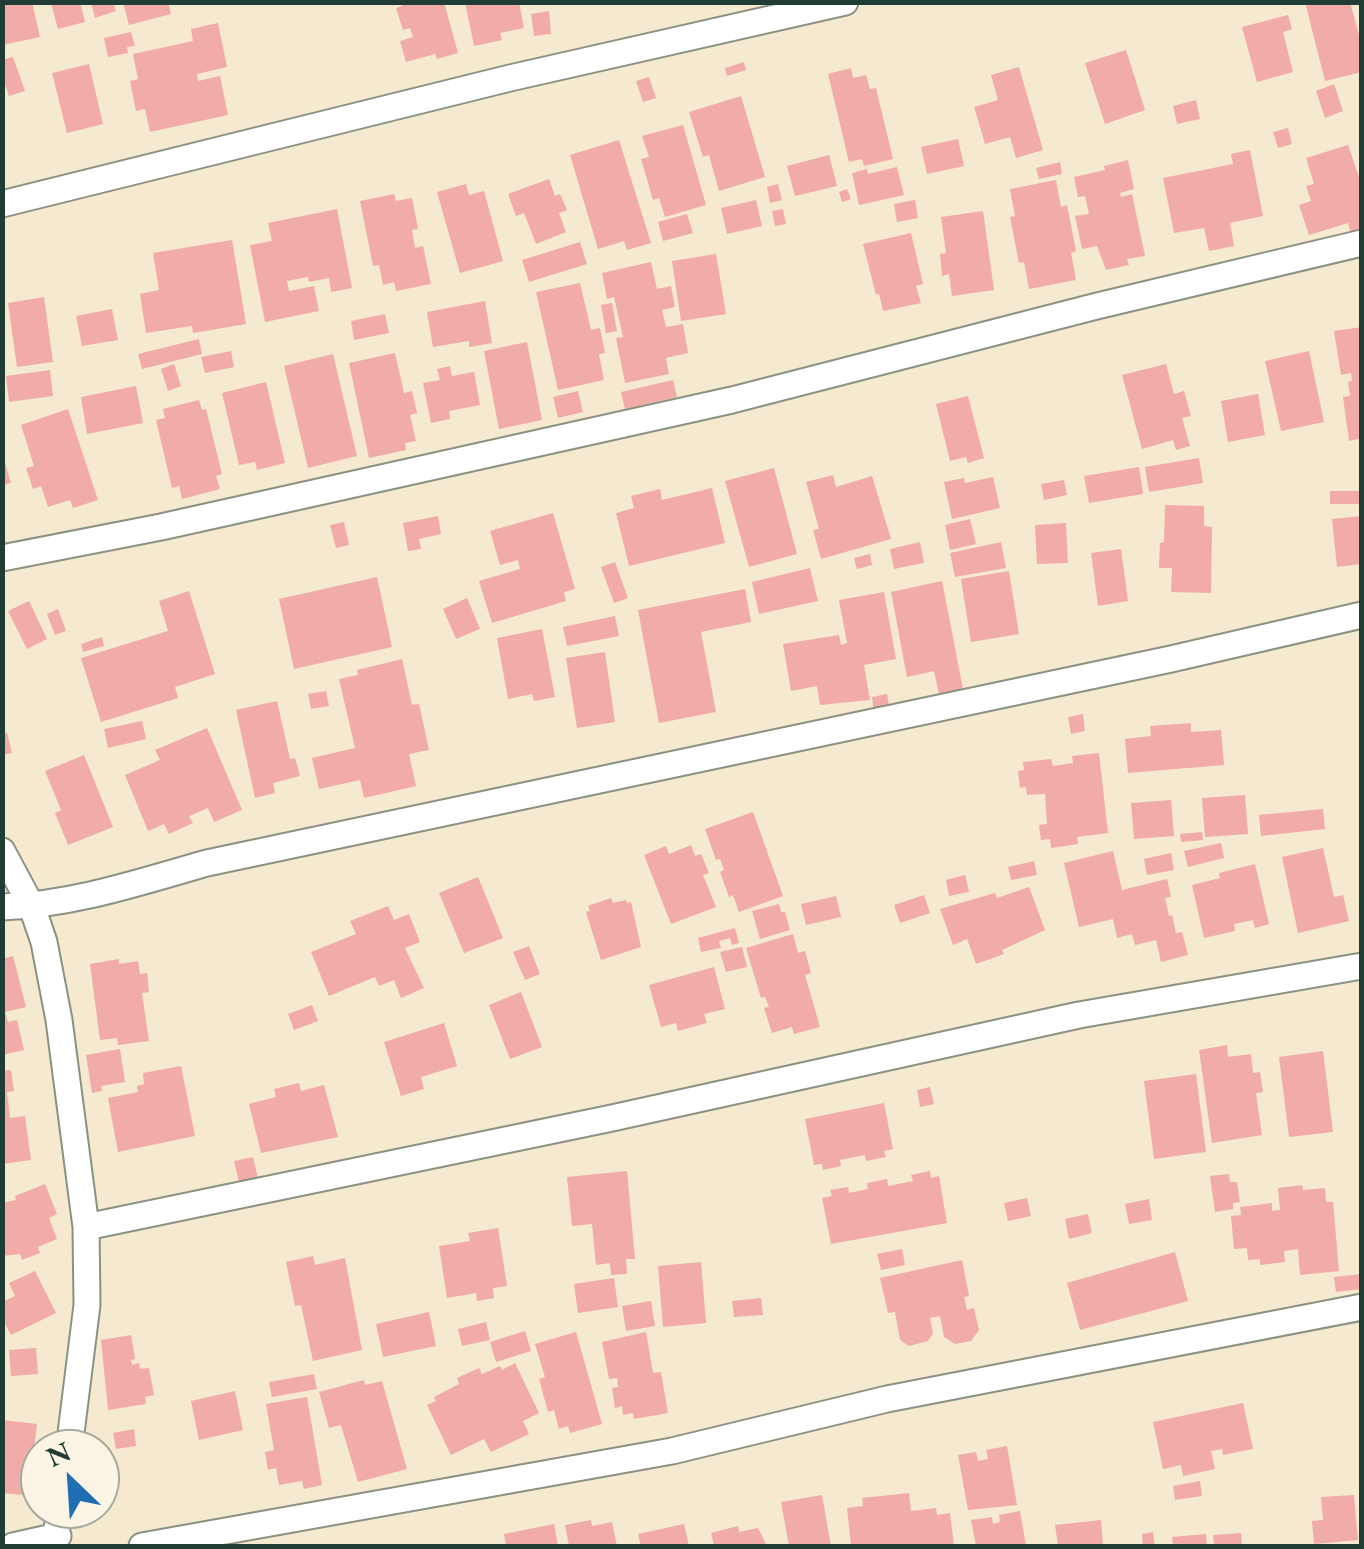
<!DOCTYPE html>
<style>
body{margin:0}
#map{position:relative;width:1364px;height:1549px;overflow:hidden;background:#f5e9d0;font-family:"EB Garamond",serif}
canvas{display:block}
.frame{position:absolute;inset:0;border:5px solid #1f3d34;pointer-events:none}
.north{position:absolute;left:20px;top:1429px;width:100px;height:100px;box-sizing:border-box;background:#fcf5e5;border:2px solid #a4ab9e;border-radius:50%;rotate:335deg;font-size:28px;font-weight:700;line-height:40px;text-align:center;color:#1f3d34}
.north::after{content:'';display:block;margin:auto;width:35px;height:45px;background:#1f6fb2;clip-path:polygon(50% 0,100% 100%,50% 72%,0 100%)}
</style>
<div id="map">
<canvas width="1364" height="1549"></canvas>
<div class="frame"></div>
<div class="north">N</div>
</div>
<script>
const g = document.querySelector('canvas').getContext('2d');
g.lineJoin = 'round';
function fillPath(path, color) { g.fillStyle = color; g.fill(path, 'evenodd'); }
function strokePath(path, color, width, dash) { g.strokeStyle = color; g.lineWidth = width; g.lineCap = dash ? 'butt' : 'round'; g.setLineDash(dash || []); g.stroke(path); }
const building = new Path2D(`
 M2 2H32L40 37 2 45Z
 M68 2H80L85 22 58 29 51 3Z
 M91 2H113L116 11 95 18Z
 M123 2H168L171 14 129 25Z
 M401 2H444L458 53 437 59 435 54 406 62 400 41 413 37 410 28 403 30 396 8 402 6Z
 M465 2H519L524 28 500 33 502 40 474 46Z
 M1305 2H1350L1362 46V72L1325 81Z
 M549 11 551 34 534 36 531 14Z
 M1288 15 1292 29 1283 32 1293 72 1257 82 1242 27Z
 M218 23 227 67 197 74 198 81 220 76 228 115 150 132 145 109 136 111 130 81 138 79 133 54 193 41 191 29Z
 M131 32 135 46 127 47 128 53 108 57 104 38Z
 M1126 50 1145 110 1105 124 1085 63Z
 M13 57 25 91 9 96 2 75V60Z
 M744 62 746 70 727 76 725 68Z
 M89 64 103 124 67 133 52 73Z
 M1019 67 1043 150 1016 158 1010 137 985 144 974 107 998 100 991 75Z
 M851 68 853 78 866 75 870 89 876 88 893 159 864 166 862 159 849 162 828 74Z
 M649 77 656 98 643 102 636 81Z
 M1334 84 1343 111 1325 118 1316 91Z
 M741 96 765 177 719 191 709 155 703 157 689 112Z
 M1196 100 1200 119 1177 124 1173 106Z
 M683 125 706 205 665 217 659 198 653 200 641 159 649 157 642 136Z
 M1288 128 1292 144 1278 148 1273 132Z
 M958 139 964 166 927 174 921 147Z
 M619 140 651 243 627 250 624 241 598 249 570 155Z
 M1348 145 1362 186V231L1351 234 1348 223 1309 235 1299 205 1311 201 1306 186 1314 184 1306 158Z
 M1250 150 1263 216 1230 223 1234 246 1209 251 1204 228 1174 233 1163 178 1233 164 1231 154Z
 M829 155 837 186 795 196 787 166Z
 M1128 160 1134 189 1120 193 1121 197 1132 194 1145 256 1127 259 1129 265 1106 270 1097 246 1082 249 1075 216 1089 214 1085 196 1078 197 1074 177 1105 170 1104 166Z
 M1060 162 1062 174 1039 179 1036 168Z
 M897 167 904 195 859 205 852 173 867 169 868 174Z
 M549 179 555 196 560 194 567 210 559 213 566 232 536 244 524 213 516 216 508 194Z
 M1056 180 1061 207 1067 205 1076 251 1071 253 1076 280 1029 289 1024 262 1019 263 1010 217 1015 216 1010 189Z
 M466 184 469 195 484 191 503 261 460 273 437 192Z
 M778 184 782 200 770 203 767 187Z
 M847 189 851 199 842 202 839 192Z
 M394 194 396 201 412 198 418 229 412 230 415 248 423 246 431 284 396 291 394 282 383 285 379 265 373 266 360 201Z
 M756 200 762 226 727 234 721 208Z
 M915 200 918 218 897 222 894 204Z
 M337 209 352 288 331 292 329 278 309 282 308 277 287 281 289 291 314 286 319 311 265 322 250 245 272 241 268 223Z
 M783 209 786 224 775 226 772 211Z
 M983 211 994 290 952 296 949 274 942 276 940 254 946 253 941 217Z
 M687 214 693 233 663 241 658 222Z
 M911 233 923 284 916 286 921 303 883 311 879 294 876 295 863 244Z
 M232 240 246 324 193 333 192 326 146 333 140 294 159 290 153 253Z
 M580 242 587 264 529 282 522 260Z
 M716 254 726 314 681 321 672 261Z
 M651 262 657 289 671 286 675 307 662 310 666 327 683 324 688 353 666 358 669 374 625 383 616 338 623 337 614 297 607 299 602 273Z
 M580 283 591 330 600 328 605 353 599 354 604 380 558 390 536 292Z
 M44 297 53 362 17 367 8 303Z
 M485 301 492 343 469 347V341L433 347 427 312Z
 M612 303 617 331 606 333 601 305Z
 M112 309 118 340 82 346 76 316Z
 M385 314 389 333 354 340 351 321Z
 M1362 327V438L1349 441 1343 397 1350 396 1348 382 1352 381 1351 373 1341 375 1334 331Z
 M199 339 202 354 142 369 138 354Z
 M527 342 542 420 499 429 484 351Z
 M231 351 234 367 205 373 201 357Z
 M1309 351 1324 422 1281 431 1265 361Z
 M395 353 404 393 412 391 417 413 410 415 416 441 405 443 406 450 369 458 349 363Z
 M333 354 357 456 308 468 284 366Z
 M174 364 181 386 168 391 161 369Z
 M1166 364 1174 394 1184 391 1191 416 1182 418 1190 446 1176 450 1173 440 1142 449 1122 375Z
 M450 366 452 376 474 372 480 405 449 411 450 419 431 423 423 383 440 380 437 369Z
 M50 370 53 396 9 402 6 376Z
 M673 380 677 397 625 409 621 392Z
 M266 382 285 463 257 470 255 462 239 465 222 393Z
 M136 386 143 423 87 434 81 397Z
 M578 391 583 412 558 418 553 397Z
 M1258 394 1265 435 1228 442 1221 401Z
 M968 396 984 458 968 463 966 457 950 461 936 404Z
 M199 400 202 410 206 409 222 474 216 476 220 489 182 499 179 486 172 488 156 420 165 418 163 409Z
 M68 409 98 500 73 508 70 500 48 507 41 486 33 489 26 468 34 466 21 425Z
 M2 453 11 483 2 485Z
 M1199 458 1203 483 1149 492 1145 467Z
 M1139 467 1143 494 1089 503 1084 476Z
 M774 468 797 554 749 567 725 481Z
 M833 475 836 487 872 476 891 539 821 559 813 530 819 529 806 482Z
 M993 477 1000 508 952 519 944 482 964 478 965 483Z
 M1064 480 1067 495 1044 500 1041 484Z
 M712 488 725 543 629 566 616 513 634 508 631 496 660 489 662 500Z
 M1330 491H1359V504H1330Z
 M1165 505 1204 506V526L1212 527 1211 593 1171 592 1172 568H1159L1160 543 1164 542Z
 M553 513 575 589 564 592 566 601 492 623 479 581 520 569 518 560 500 565 490 531Z
 M438 516 441 534 419 539 421 549 408 551 403 523Z
 M1362 516V564L1337 567 1332 519Z
 M970 519 976 544 950 550 945 525Z
 M344 522 349 545 336 548 330 525Z
 M1066 523 1068 563 1037 564 1035 525Z
 M920 542 924 563 894 569 890 549Z
 M1001 542 1006 568 955 577 950 553Z
 M1121 549 1128 601 1098 606 1091 553Z
 M870 554 872 565 857 569 854 558Z
 M615 562 628 598 614 603 601 567Z
 M810 568 818 601 759 614 752 582Z
 M1009 571 1019 634 971 642 961 579Z
 M377 577 392 647 294 669 279 599Z
 M942 581 963 689 939 694 934 671 907 677 891 592Z
 M745 589 751 622 701 632 716 712 659 723 638 610Z
 M189 591 215 674 175 687 178 698 101 722 81 658 168 631 159 601Z
 M884 592 896 659 864 665 870 700 820 705 817 686 791 691 783 644 839 635 841 645 847 643 839 600Z
 M467 598 480 629 456 639 443 609Z
 M29 601 47 639 27 649 8 611Z
 M58 609 66 631 55 635 47 614Z
 M615 616 619 636 567 646 563 627Z
 M542 629 555 697 534 701 532 694 508 699 497 638Z
 M102 637 104 646 83 652 81 644Z
 M605 652 615 722 577 728 566 658Z
 M402 659 412 705 419 704 429 750 409 754 416 786 364 798 360 780 319 789 312 758 355 748 339 679 358 675 357 670Z
 M326 691 329 706 311 709 308 694Z
 M887 694 890 711 874 714 872 697Z
 M277 701 290 759 295 758 300 776 273 783 275 793 255 798 236 710Z
 M1083 714 1085 731 1071 734 1068 717Z
 M142 721 146 739 108 748 104 729Z
 M1191 723V732L1221 730 1224 765 1128 773 1125 739 1151 736 1150 726Z
 M207 728 242 810 214 822 208 808 189 816 193 823 169 834 164 824 148 831 125 775 160 760 155 750Z
 M7 733 12 753 2 755V734Z
 M1099 753 1108 833 1077 837 1078 844 1051 848 1050 839 1041 840 1039 825 1047 824 1045 794 1027 795 1026 787 1020 788 1018 771 1024 770 1023 762 1051 759 1053 766 1073 763 1072 756Z
 M84 755 113 827 68 845 55 813 61 810 45 771Z
 M1245 795 1248 834 1205 837 1202 798Z
 M1171 800 1174 836 1134 839 1131 803Z
 M1323 809 1325 829 1261 836 1259 815Z
 M753 812 783 896 739 912 733 895 729 897 720 872 724 870 720 859 716 860 705 829Z
 M1202 832 1203 840 1181 842 1180 834Z
 M1221 843 1224 858 1188 867 1184 851Z
 M691 845 695 856 701 854 709 873 703 875 716 907 671 924 644 855 666 846 669 854Z
 M1323 848 1334 897 1343 895 1349 921 1298 933 1282 857Z
 M1113 851 1122 890 1167 879 1171 897 1165 898 1169 916 1172 915 1176 933 1182 932 1188 955 1161 962 1156 940 1135 945 1132 934 1117 938 1113 919 1079 927 1064 863Z
 M1171 853 1174 870 1147 875 1144 859Z
 M1034 861 1037 875 1011 880 1008 867Z
 M1255 864 1269 924 1255 928 1253 920 1234 924 1235 931 1204 938 1192 885 1220 878 1219 873Z
 M965 875 969 892 949 896 946 880Z
 M478 877 503 938 464 953 439 893Z
 M1029 887 1045 930 1002 950 1004 954 976 964 967 939 953 945 940 909 995 893 997 898Z
 M924 895 930 913 900 923 894 905Z
 M836 896 841 917 806 925 801 904Z
 M611 898 613 903 626 900 627 903 631 902 641 947 601 960 586 912 590 911 588 906Z
 M779 904 781 912H785L790 930 760 939 752 911Z
 M388 906 394 920 409 914 420 942 405 948 424 988 401 998 394 980 379 986 375 977 329 996 311 952 356 934 350 921Z
 M735 928 739 943 732 945 730 938 719 941 721 948 701 952 698 938Z
 M793 934 798 953 805 951 811 973 805 975 820 1027 794 1034 792 1027 772 1033 764 1008 769 1007 765 997 761 998 746 948Z
 M529 946 540 974 525 980 513 952Z
 M742 947 747 967 726 972 720 952Z
 M13 956 26 1007 5 1012 8 1022 17 1020 24 1050 2 1055V959Z
 M119 959V964L138 961 140 974 147 973 149 992 142 993 149 1041 118 1045 117 1038 100 1040 90 964Z
 M714 967 725 1009 704 1014 707 1023 678 1031 676 1023 661 1027 649 985Z
 M521 992 542 1047 510 1059 489 1005Z
 M312 1005 318 1021 294 1030 288 1014Z
 M444 1023 457 1066 421 1077 424 1089 401 1096 384 1042Z
 M1227 1045 1228 1057 1251 1054 1253 1073 1260 1072 1263 1092 1256 1093 1262 1135 1212 1143 1199 1050Z
 M120 1049 125 1082 101 1086 102 1091 92 1093 86 1055Z
 M1323 1051 1333 1132 1289 1137 1279 1057Z
 M181 1066 195 1136 118 1152 108 1098 138 1092 137 1086 144 1084 143 1073Z
 M11 1070 14 1091 7 1092 10 1118 25 1116 31 1160 2 1164V1071Z
 M1196 1074 1206 1152 1154 1159 1144 1081Z
 M299 1083 301 1091 324 1085 338 1137 261 1153 249 1104 276 1097 274 1089Z
 M930 1087 934 1104 920 1107 917 1090Z
 M884 1103 893 1149 884 1151 886 1157 866 1161 865 1155 840 1160 841 1166 823 1170 822 1164 814 1165 805 1119Z
 M253 1157 259 1183 240 1187 234 1161Z
 M627 1171 635 1259H626L627 1274 611 1275 610 1263 596 1265 592 1224 572 1226 567 1177Z
 M930 1171 931 1178 939 1176 947 1223 831 1244 822 1198 832 1196 830 1190 848 1187 849 1193 868 1189 867 1183 887 1179 888 1186 913 1181 911 1175Z
 M1229 1174 1230 1182H1237L1240 1202 1233 1203V1209L1215 1212 1210 1176Z
 M45 1184 57 1214 49 1218 57 1239 38 1247 40 1253 22 1260 20 1254 2 1256V1203L16 1200 15 1196Z
 M1302 1185 1303 1190 1325 1188 1326 1202H1333L1339 1271 1300 1275 1298 1249 1284 1251 1285 1262 1260 1265V1259L1248 1260 1247 1248 1234 1249 1231 1216 1241 1215 1240 1207 1272 1203V1211L1280 1210 1278 1188Z
 M1027 1198 1031 1216 1008 1221 1004 1203Z
 M1149 1199 1152 1220 1129 1224 1125 1204Z
 M1088 1214 1092 1233 1069 1239 1065 1219Z
 M498 1228 507 1286 493 1288 494 1298 477 1301 476 1293 447 1298 439 1246 470 1241 468 1233Z
 M902 1249 905 1265 881 1270 877 1254Z
 M1175 1252 1188 1301 1080 1330 1067 1283Z
 M313 1256 315 1265 345 1258 362 1350 313 1361 301 1305 295 1306 286 1262Z
 M962 1260 969 1296 964 1297 967 1310 974 1308 979 1330 971 1341 955 1344 944 1337 940 1316 930 1318 933 1333 928 1341 909 1346 900 1340 895 1312 888 1313 880 1278Z
 M701 1262 706 1323 663 1327 658 1266Z
 M35 1271 56 1313 11 1335 2 1318V1302L15 1296 9 1283Z
 M1362 1274V1289L1336 1292 1334 1277Z
 M614 1278 618 1307 578 1313 574 1284Z
 M761 1298 763 1315 734 1317 732 1301Z
 M651 1301 655 1326 626 1331 622 1306Z
 M429 1312 436 1346 383 1357 376 1324Z
 M486 1322 490 1340 462 1346 458 1329Z
 M525 1331 531 1351 496 1362 490 1342Z
 M576 1332 602 1424 570 1433 568 1426 559 1429 554 1410 548 1412 539 1379 545 1377 535 1344Z
 M646 1332 653 1373 661 1372 668 1413 634 1419 633 1413 623 1415 622 1406 615 1408 612 1388 618 1387 617 1378 609 1379 602 1342Z
 M131 1335 135 1359 131 1360 132 1365 139 1363 140 1369 149 1368 154 1395 145 1397 146 1404 108 1410 101 1340Z
 M36 1348 38 1374 11 1376 9 1350Z
 M515 1363 539 1413 523 1421 529 1434 491 1452 484 1439 451 1455 427 1405 436 1401 434 1397 459 1384 457 1378 479 1368 482 1374 500 1366 502 1370Z
 M314 1374 317 1389 272 1397 269 1382Z
 M364 1380 365 1385 382 1381 407 1469 358 1482 341 1425 329 1428 319 1392Z
 M235 1391 243 1430 199 1440 191 1401Z
 M307 1397 322 1485 304 1489 302 1481 279 1485 276 1468 268 1470 265 1452 274 1450 266 1404Z
 M1243 1403 1253 1449 1223 1455 1222 1449 1211 1451 1215 1469 1183 1476 1181 1465 1163 1469 1153 1422Z
 M2 1420 37 1424 34 1448H30L28 1460 32 1461 30 1477H26L23 1495 2 1493Z
 M134 1429 136 1446 116 1449 113 1433Z
 M1007 1446 1017 1505 968 1510 958 1455 976 1452 978 1461 988 1459 986 1450Z
 M1200 1481 1202 1496 1175 1500 1173 1486Z
 M909 1493 911 1511 936 1508 937 1515 950 1513 954 1546H851L847 1508 863 1506 862 1498Z
 M822 1495 831 1546H789L781 1502Z
 M1354 1495 1358 1540 1314 1544 1312 1521 1323 1520 1321 1497Z
 M1020 1511 1026 1546H976L971 1520 992 1517 993 1524 1000 1522 999 1515Z
 M591 1520 592 1526 612 1522 617 1546H569L565 1525Z
 M1101 1520 1103 1546H1058L1055 1525Z
 M554 1524 558 1546H506L504 1534Z
 M684 1524 689 1546H641L638 1534Z
 M738 1526 739 1532 758 1528 767 1546H714L711 1533Z
 M1153 1532 1155 1546H1143L1142 1534Z
 M1241 1533 1242 1546H1214L1213 1535Z
 M1206 1534 1207 1546H1173L1172 1537Z`);
const street = new Path2D(`
 M2 204 510 78 845 2
 M2 558 161 527 732 400 1097 306 1362 243
 M2 851 32 907 44 942 59 1020 86 1227 87 1305 69 1449
 M2 907C72 905 140 882 207 863L1171 659 1362 615
 M86 1227 612 1118 1079 1015 1362 966
 M13 1546 58 1536
 M53 1546 61 1509
 M142 1546 672 1451 887 1399 1362 1307`);
fillPath(building, '#f1aba9');
strokePath(street, '#8a9382', 29);
strokePath(street, '#fff', 25);
</script>
